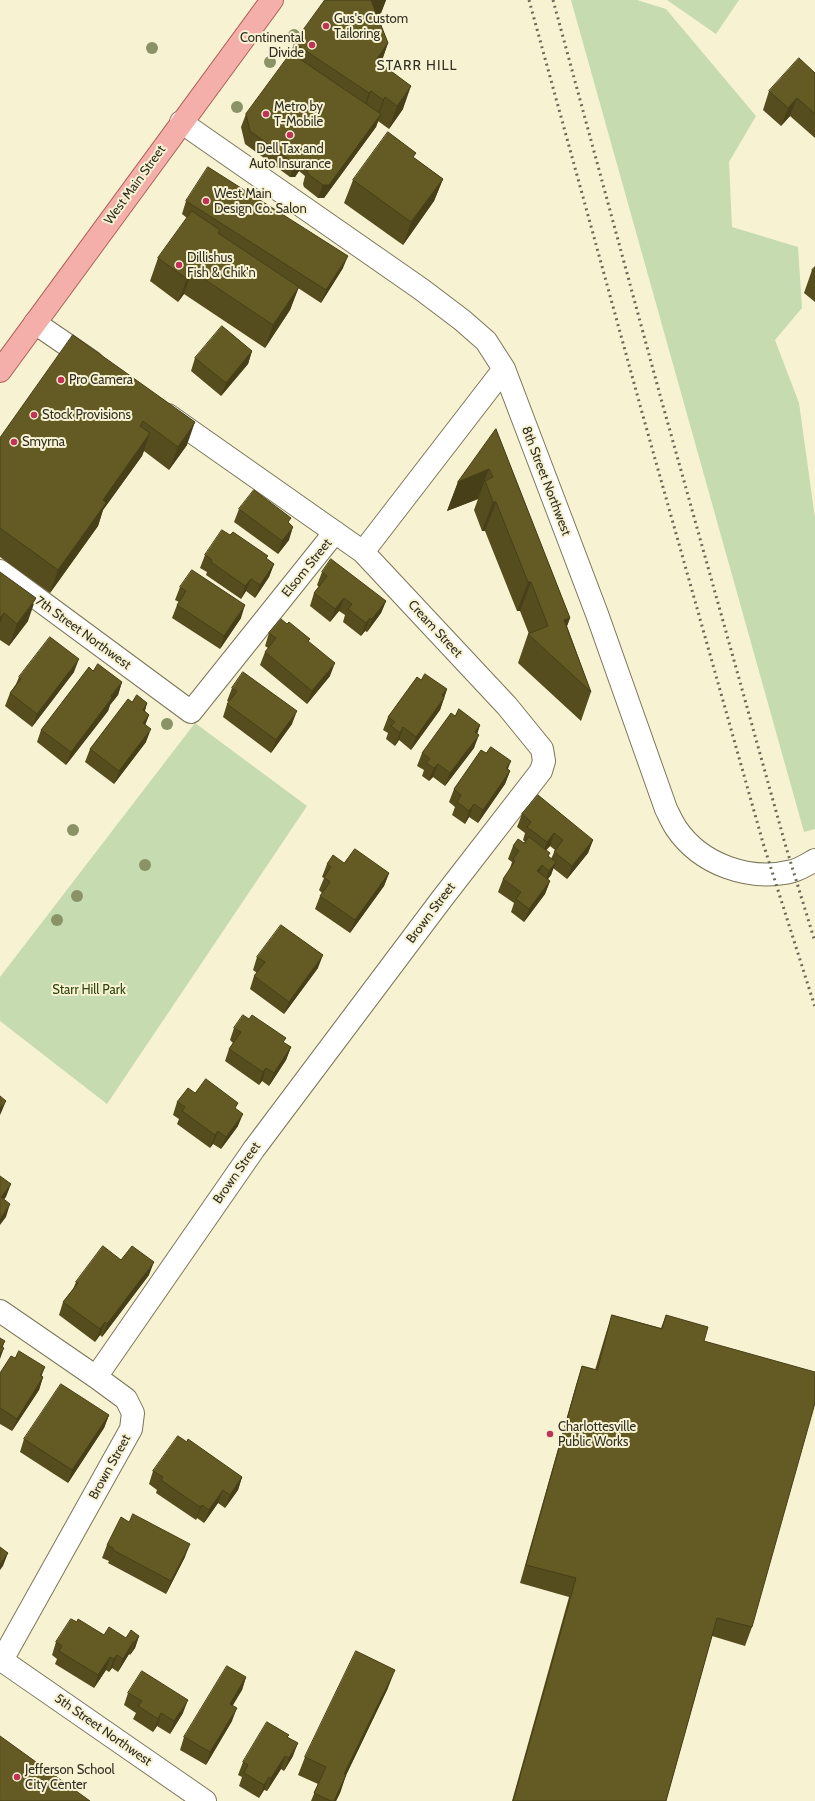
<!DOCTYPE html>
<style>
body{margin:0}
canvas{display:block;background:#f7f2d2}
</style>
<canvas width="815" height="1801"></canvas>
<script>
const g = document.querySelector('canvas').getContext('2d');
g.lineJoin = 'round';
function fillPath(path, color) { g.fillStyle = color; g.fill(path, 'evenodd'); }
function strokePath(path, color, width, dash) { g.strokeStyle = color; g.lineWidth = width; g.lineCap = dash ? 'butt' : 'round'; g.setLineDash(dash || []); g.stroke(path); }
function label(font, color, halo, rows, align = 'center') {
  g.font = font + ' Cabin,sans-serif'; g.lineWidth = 4; g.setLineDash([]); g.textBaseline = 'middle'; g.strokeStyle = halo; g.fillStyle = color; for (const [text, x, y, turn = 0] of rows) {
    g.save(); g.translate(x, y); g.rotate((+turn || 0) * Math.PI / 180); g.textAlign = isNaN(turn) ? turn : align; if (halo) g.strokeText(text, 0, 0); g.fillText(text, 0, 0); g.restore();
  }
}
const green = new Path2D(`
 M571 0H637L666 9 756 116 729 162 732 227 798 247 802 308 775 340 799 403 815 518V829L804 832Z
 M667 0H739L716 34Z
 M195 723 307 806 107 1104 0 1021V977Z`);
const minor = new Path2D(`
 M181 122 421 289 462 320 486 341 504 369 597 614 666 809C669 815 672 822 676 828 701 865 750 882 793 871 800 869 808 864 815 860
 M35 323 92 362
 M363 552 504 369
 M0 571 191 712 335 532
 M0 1311 96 1377 126 1399 133 1413 131 1429 2 1660
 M96 1377 254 1149 441 900 541 771 544 761 542 749 507 706 363 552 168 415
 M0 1659 205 1801`);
const major = new Path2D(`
 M0 371 272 0`);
const rail = new Path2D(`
 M529 0 643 416 763 843 815 1007
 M553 0 660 395 786 847 815 942`);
const trees = [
 [294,35],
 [152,48],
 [270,62],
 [237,107],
 [167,724],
 [73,830],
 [145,865],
 [77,896],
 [57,920]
];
const wall = new Path2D(`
 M325 0H386L381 13 377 15 388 43 381 63 403 109 389 129 378 121 376 127 324 198H318L304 187 303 184 305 176 299 171 295 177H290L245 144 241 127 246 114 291 53 294 43Z
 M815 73V138L790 116 781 126 763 110 769 91Z
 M414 158 443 179 434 201 403 245 344 203 353 180Z
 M186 201 343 268 321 303 298 288 290 310 265 348 184 294 178 302 150 281 158 258 187 218 182 214Z
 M815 267V302L804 293 812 270Z
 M73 335 187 445 169 470 144 451 142 456 103 510 98 526 50 593 0 557V438Z
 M252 351 248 364 221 396 191 371 195 358Z
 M496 429 570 618 567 626 591 692 581 721 518 663 528 634H529L520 611H517L485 531H482L474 510 478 499 447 511 458 482Z
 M239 509 289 524V540L278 554 234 522Z
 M230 535 274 564 269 577 255 598 246 591 241 599 206 575 207 572 200 568 205 555Z
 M0 572 28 621 9 646 0 640Z
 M322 572 386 601 381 613 367 632 365 631 361 636 343 622 345 615 339 611 330 622 310 606 314 593 319 587 317 585Z
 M180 587 241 618 220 649 172 618 177 605 179 602 175 600Z
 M269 633 309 642 330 676 307 704 260 665 265 652 268 648 265 646Z
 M74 672 32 727 5 706 10 693 16 684 19 677Z
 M421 680 447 689 440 710 411 750 399 740 395 746 386 739 388 733 383 730 388 717Z
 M122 682 118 695 110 705 108 711 66 765 37 742 41 730Z
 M232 688 292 724 271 753 223 717 227 704 229 702 227 701Z
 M132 702 147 703 145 711 149 715 145 725 146 742 114 784 85 762 90 749Z
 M455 716 480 725 477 733 474 748 445 786 433 777 429 781 422 776 424 770 417 766 422 753Z
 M508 769 510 771 505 784 478 823 469 817 465 824 452 815 455 807 449 802 454 789Z
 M522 814 593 840 588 853 567 879 553 868 551 875 548 879 550 881 545 894 524 922 511 912 514 903 498 892 503 879 509 871 512 862 508 859 513 846 524 843 525 842 523 840 525 833 517 827ZM550 846 555 850 551 859 549 857 546 850Z
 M327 864 389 873 384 886 350 933 315 909 320 896 322 893 319 890 324 878 322 877Z
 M257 957 318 968 284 1014 250 989 254 976 257 973 253 970Z
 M234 1028 284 1043 291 1047 286 1060 269 1086 262 1081 259 1085 225 1061 229 1049 233 1043 230 1040Z
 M195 1093 236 1109 238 1126 221 1149 213 1144 210 1148 177 1124 179 1119 173 1115 177 1102Z
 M121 1260 149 1275 102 1337 100 1335 95 1342 59 1315 63 1302 73 1289 76 1282Z
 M612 1315 661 1328 666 1315 704 1341 752 1627 745 1646 712 1636 666 1801H512L569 1597 520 1583 576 1385 582 1366 595 1370 606 1333Z
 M0 1373 42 1376 43 1377 39 1390 12 1431 0 1424Z
 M109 1415 104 1428 68 1483 20 1452 24 1439Z
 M187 1442 242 1477 238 1490 225 1508 218 1503 204 1523 197 1518 196 1520 156 1493 157 1490 149 1484 153 1471Z
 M107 1545 185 1557 166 1594 108 1563 109 1561 102 1558Z
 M77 1622 104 1635 126 1638 139 1636 135 1648 130 1655 129 1654 118 1672 112 1668 109 1672 106 1670 94 1688 55 1664 57 1659 52 1655 56 1642Z
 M246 1677 242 1690 232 1705V1721L206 1765 180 1750 184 1737Z
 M388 1688 346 1775 340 1793 336 1801H311L318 1784 298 1775 305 1757Z
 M128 1693 183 1713 170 1734 157 1726 153 1732 133 1719 136 1713 124 1705Z
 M288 1737 293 1756 284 1771 281 1769 267 1791 264 1790 259 1798 239 1786 242 1777 238 1775 243 1762Z`);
const shadedWall = new Path2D(`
 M370 0H386L381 13 362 21Z
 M388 43 380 66 376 60Z
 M411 86 403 109 389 129 397 106Z
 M371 91 363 114 361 116 369 93Z
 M385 97 378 118 381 114 376 127 324 198H318L323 185 376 121 383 100Z
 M797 98 790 116 781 126 788 108Z
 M304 158 299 171 295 177H290L295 164Z
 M443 179 434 201 403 245 411 222Z
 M348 256 343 268 321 303 326 290Z
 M192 271 184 294 178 302 187 279Z
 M299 287 290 310 265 348 273 325Z
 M252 351 248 364 221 396 226 383Z
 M195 422 187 445 169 470 178 447Z
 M150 433 142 456 103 510 98 526 50 593 58 570 103 500Z
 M489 469 478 499 447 511 458 482Z
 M493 502H496L485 531H482Z
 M293 527 289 540 278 554 282 541Z
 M274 564 269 577 255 598 260 585Z
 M251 579 246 591 241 599 245 586Z
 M528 582H531L520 611H517Z
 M36 598 28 621 9 646 17 624Z
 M344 598 339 611 330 622 335 609Z
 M386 601 381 613 367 632 372 619Z
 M245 605 241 618 220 649 224 636Z
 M4 613 0 623V618Z
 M370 618 365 631 361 636 366 623Z
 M570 618 559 647 564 620Z
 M79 659 74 672 32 727 37 714Z
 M335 663 330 676 307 704 312 691Z
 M122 682 118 695 110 705 108 711 66 765 71 752Z
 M447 689 440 710 411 750 416 737 442 695Z
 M147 703 143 716V710Z
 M297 711 292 724 271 753 276 740Z
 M149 715 144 728 143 723Z
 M480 725 476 738 475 732Z
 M403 727 399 740 395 746 400 733Z
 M151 729 146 742 114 784 119 771Z
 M479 735 474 748 445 786 450 773Z
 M511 761 506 774V768Z
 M438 764 433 777 429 781 434 768Z
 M510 771 505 784 478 823 483 810Z
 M474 804 469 817 465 824 469 811Z
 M554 833 550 846 542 855 547 842Z
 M593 840 588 853 567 879 572 866Z
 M556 862 551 875 544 884 549 871Z
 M542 865 537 878V871Z
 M389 873 384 886 350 933 355 920Z
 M550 881 545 894 524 922 529 909Z
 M323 955 318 968 284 1014 289 1002Z
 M291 1047 286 1060 269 1086 274 1073Z
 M266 1068 262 1081 259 1085 263 1072Z
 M6 1101 1 1113 0 1115V1108Z
 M243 1114 238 1126 221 1149 226 1137Z
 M218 1131 213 1144 210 1148 215 1135Z
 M11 1184 6 1197 0 1205 1 1197Z
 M10 1204 6 1217 0 1225V1219Z
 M154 1262 149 1275 102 1337 107 1324Z
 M105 1322 100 1335 95 1342 100 1329Z
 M5 1341 1 1352 4 1348 0 1359V1350L1 1347Z
 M45 1367 40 1380V1375Z
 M43 1377 39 1390 12 1431 17 1419Z
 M109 1415 104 1428 68 1483 72 1470Z
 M242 1477 238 1490 225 1508 230 1495Z
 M223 1490 218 1503 204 1523 209 1510Z
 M202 1505 197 1518 196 1520 200 1507Z
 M190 1544 185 1557 166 1594 171 1581Z
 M8 1553 3 1566 0 1570V1564Z
 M139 1636 135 1648 130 1655 135 1642Z
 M133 1642 129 1654 118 1672 123 1659Z
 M117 1655 112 1668 109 1672 114 1659Z
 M110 1657 106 1670 94 1688 98 1675Z
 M395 1670 388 1688 338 1792 344 1774Z
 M246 1677 242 1690 226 1717 230 1704Z
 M188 1700 183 1713 170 1734 174 1721Z
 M237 1708 232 1721 206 1765 210 1752Z
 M161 1713 157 1726 153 1732 158 1719Z
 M298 1743 293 1756 284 1771 289 1758Z
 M285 1756 281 1769 267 1791 271 1778Z
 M346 1775 340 1793 336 1801H334Z
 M269 1777 264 1790 259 1798 264 1785Z`);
const building = new Path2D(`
 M325 0H371L388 43 376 60 411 86 397 106 385 97 383 100 371 91 369 93 294 43Z
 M291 53 381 114 329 185H323L308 174 307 171 312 164 304 158 300 164H295L250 131 246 114Z
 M799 58 815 73V114L797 98 788 108 769 91Z
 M388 132 416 153 413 157 443 179 411 222 353 180Z
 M208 167 348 256 326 290 186 201Z
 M192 211 220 230 218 233 299 287 273 325 192 271 187 279 158 258Z
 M815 267V272L812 270Z
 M222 326 252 351 226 383 195 358Z
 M73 335 195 422 178 447 143 421 140 426 150 433 103 500 106 503 58 570 0 528V438Z
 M496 429 570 618 564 620 591 692 528 634 548 626 531 582H528L496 502H493L485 481 493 477 489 469 458 482Z
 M254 490 291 518 288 522 293 527 282 541 239 509Z
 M222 530 230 535 233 532 268 556 266 558 274 564 260 585 251 579 245 586 211 562 212 560 205 555Z
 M331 559 386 601 372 619 370 618 366 623 348 609 352 604 344 598 335 609 314 593 327 576 322 572Z
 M192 570 245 605 224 636 177 605 186 591 180 587Z
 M0 572 36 598 17 624 4 613 0 618Z
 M281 619 287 624 289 622 310 639 308 641 335 663 312 691 265 652 276 638 269 633Z
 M50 637 79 659 37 714 10 693 21 679 19 677Z
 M98 664 122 682 111 696 112 698 71 752 41 730 89 667 93 671Z
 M243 672 297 711 276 740 227 704 237 691 232 688Z
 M425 674 447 689 442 695 444 698 416 737 403 727 400 733 391 726 395 722 388 717 417 677 421 680Z
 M137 695 147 703 143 710 149 715 143 723 151 729 119 771 90 749 128 699 132 702Z
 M459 709 480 725 475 732 479 735 450 773 438 764 434 768 426 763 430 759 422 753 451 713 455 716Z
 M491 747 511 761 506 768 510 771 483 810 474 804 469 811 457 802 461 795 454 789 481 750 486 753Z
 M538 795 593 840 572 866 554 852 563 840 554 833 547 842 527 827 531 822 522 814Z
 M529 837 550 853 548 856 556 862 549 871 542 865 537 871 550 881 529 909 516 899 521 892 503 879 515 861 513 859 519 851 513 846 518 839 524 843Z
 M355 849 389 873 355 920 320 896 330 882 324 877 331 867 327 864 333 855 344 863Z
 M281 925 323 955 289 1002 254 976 265 962 257 957Z
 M243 1015 249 1019 252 1015 286 1038 283 1042 291 1047 274 1073 266 1068 263 1072 229 1049 241 1032 234 1028Z
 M206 1079 238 1103 235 1108 243 1114 226 1137 218 1131 215 1135 182 1111 185 1107 177 1102 188 1088 195 1093Z
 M0 1096 6 1101 0 1108Z
 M0 1176 11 1184 1 1197 10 1204 0 1219Z
 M103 1246 121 1260 132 1246 154 1262 107 1324 105 1322 100 1329 63 1302 78 1283 76 1282Z
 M612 1315 662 1329 666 1315 708 1327 704 1341 815 1372V1403L752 1627 717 1618 666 1801H513L576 1578 526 1565 582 1366 597 1370Z
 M0 1338 5 1341 1 1347 4 1348 0 1354Z
 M19 1351 45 1367 40 1375 43 1377 17 1419 0 1408V1373L11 1356 15 1358Z
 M61 1384 109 1415 72 1470 24 1439Z
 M178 1436 187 1442 188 1439 242 1477 230 1495 223 1490 209 1510 202 1505 200 1507 161 1480 163 1477 153 1471Z
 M133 1514 190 1544 171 1581 113 1550V1548L107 1545 121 1517 129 1522Z
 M0 1547 8 1553 0 1564Z
 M71 1619 77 1622 78 1619 104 1635 109 1627 126 1638 131 1630 139 1636 135 1642H133L123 1659 117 1655 114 1659 110 1657 98 1675 59 1651 62 1646 56 1642Z
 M356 1651 395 1670 344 1774 346 1775 334 1801H331L314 1793 326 1767 305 1757Z
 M227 1666 246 1677 230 1704 237 1708 210 1752 184 1737Z
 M142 1671 188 1700 174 1721 161 1713 158 1719 138 1706 142 1701 128 1693Z
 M267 1722 289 1735 287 1737 298 1743 289 1758 285 1756 271 1778 269 1777 264 1785 244 1773 248 1765 243 1762Z
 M0 1736 90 1801H0Z`);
const markers = [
 [326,26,4,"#c13257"],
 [312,45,4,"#c13257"],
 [266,114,4,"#c13257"],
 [290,135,4,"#c13257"],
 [206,201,4,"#c13257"],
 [179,265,4,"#c13257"],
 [61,380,4,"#c13257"],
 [34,415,4,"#c13257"],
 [14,442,4,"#c13257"],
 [550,1434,4,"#c13257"],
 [17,1777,4,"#c13257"]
];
const poiNames = [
 ["Gus's Custom",334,19],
 ["Tailoring",334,34],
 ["Continental",304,38,"right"],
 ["Divide",304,53,"right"],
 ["Metro by",274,107],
 ["T-Mobile",274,122],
 ["Dell Tax and",290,149,"center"],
 ["Auto Insurance",290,164,"center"],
 ["West Main",214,194],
 ["Design Co. Salon",214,209],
 ["Dillishus",187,258],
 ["Fish & Chik'n",187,273],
 ["Pro Camera",69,380],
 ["Stock Provisions",42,415],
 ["Smyrna",22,442],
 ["Charlottesville",558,1427],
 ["Public Works",558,1442],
 ["Jefferson School",25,1770],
 ["City Center",25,1785]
];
const streetNames = [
 ["West Main Street",135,185,-54],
 ["8th Street Northwest",546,481,69],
 ["Elsom Street",307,568,-51],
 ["Cream Street",435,629,47],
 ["7th Street Northwest",83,633,36],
 ["Brown Street",431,913,-53],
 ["Brown Street",237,1173,-55],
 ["Brown Street",110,1467,-61],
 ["5th Street Northwest",103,1730,35]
];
const parkNames = [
 ["Starr Hill Park",89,990]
];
const neighbourhoodNames = [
 ["STARR HILL",417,66]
];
fillPath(green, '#c6dbaf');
strokePath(minor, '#7b765a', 24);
strokePath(major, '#ab6057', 24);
strokePath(minor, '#fff', 22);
strokePath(major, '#f4afab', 22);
strokePath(rail, '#6c6957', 3, [2, 4]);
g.fillStyle = '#8a9366';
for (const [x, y] of trees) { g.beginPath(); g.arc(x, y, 6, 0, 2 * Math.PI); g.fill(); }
fillPath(wall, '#564d1e');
fillPath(shadedWall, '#463f18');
fillPath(building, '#645a23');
strokePath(building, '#463f18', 1);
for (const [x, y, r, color] of markers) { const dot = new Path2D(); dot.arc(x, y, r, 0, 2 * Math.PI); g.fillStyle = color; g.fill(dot); strokePath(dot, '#f7f2d2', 1.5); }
label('13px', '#312f23', '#f7f2d2', poiNames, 'left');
label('13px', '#312f23', '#f7f2d2', streetNames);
label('13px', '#30460e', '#f7f2d2', parkNames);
g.letterSpacing = '1px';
label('14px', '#312f23', '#f7f2d2', neighbourhoodNames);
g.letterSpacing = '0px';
</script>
